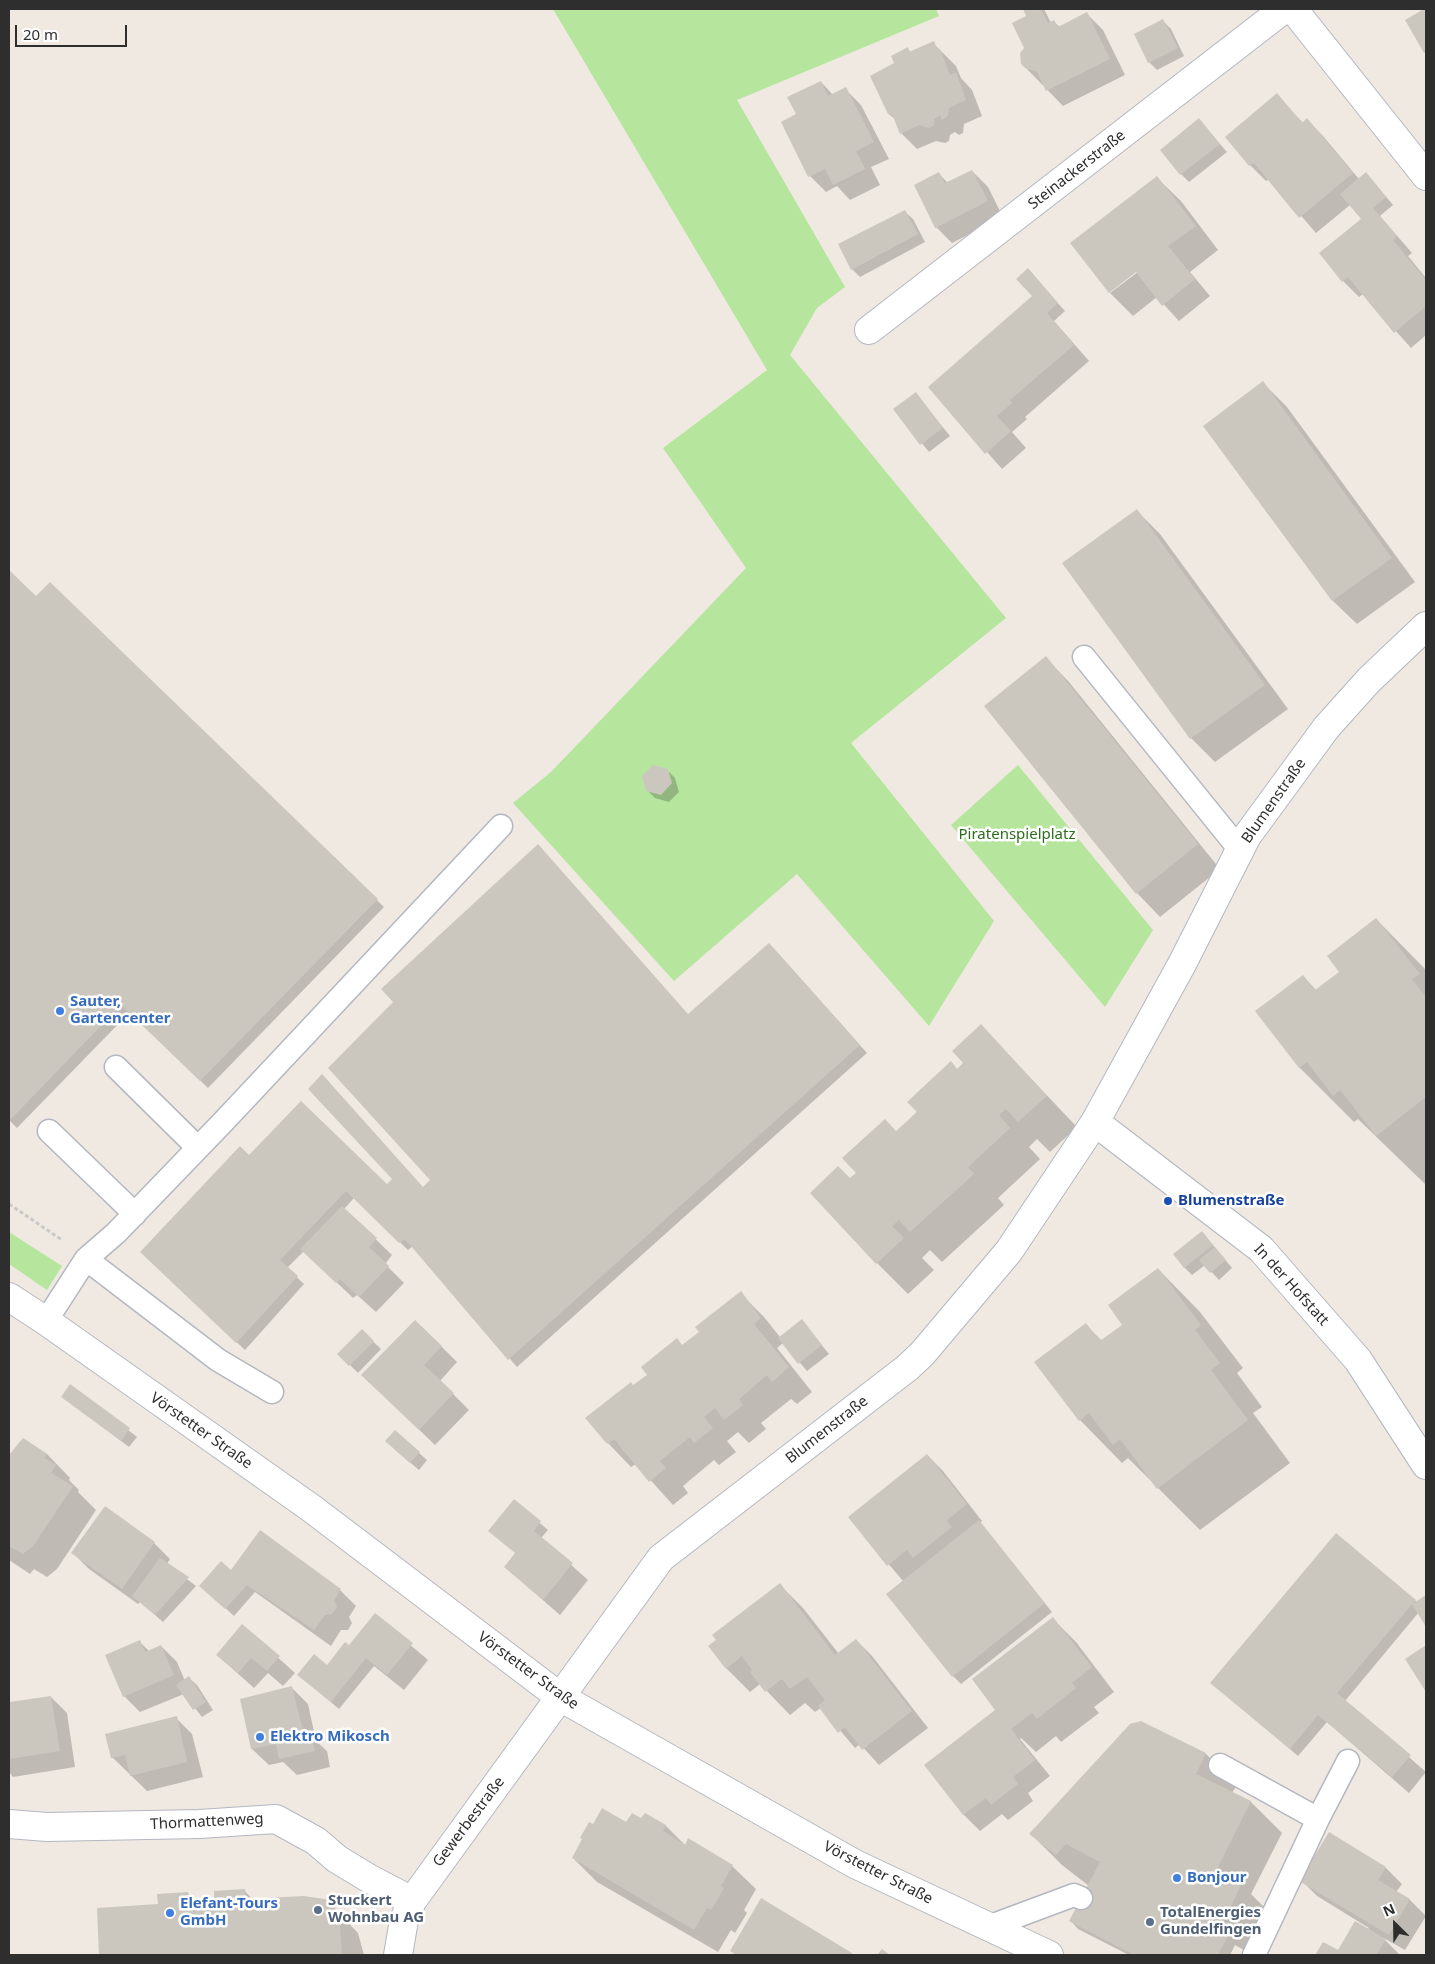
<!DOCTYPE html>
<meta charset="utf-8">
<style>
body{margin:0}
#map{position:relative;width:1435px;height:1964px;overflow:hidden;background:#efe9e1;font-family:"Noto Sans",sans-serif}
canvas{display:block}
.frame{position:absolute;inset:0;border:10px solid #2e2e2e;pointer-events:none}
.north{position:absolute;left:1370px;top:1899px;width:50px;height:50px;-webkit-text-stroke:4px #fff;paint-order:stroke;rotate:337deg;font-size:14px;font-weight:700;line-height:20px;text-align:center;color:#2e2e2e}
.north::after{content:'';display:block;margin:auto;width:18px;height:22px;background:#2e2e2e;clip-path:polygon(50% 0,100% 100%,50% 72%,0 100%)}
.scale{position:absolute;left:15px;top:25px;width:112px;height:22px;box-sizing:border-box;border:2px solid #2e2e2e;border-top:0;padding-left:6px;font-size:15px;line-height:18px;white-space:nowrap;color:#2e2e2e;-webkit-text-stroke:4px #fff;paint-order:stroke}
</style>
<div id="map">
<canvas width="1435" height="1964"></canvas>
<div class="frame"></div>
<div class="north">N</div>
<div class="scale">20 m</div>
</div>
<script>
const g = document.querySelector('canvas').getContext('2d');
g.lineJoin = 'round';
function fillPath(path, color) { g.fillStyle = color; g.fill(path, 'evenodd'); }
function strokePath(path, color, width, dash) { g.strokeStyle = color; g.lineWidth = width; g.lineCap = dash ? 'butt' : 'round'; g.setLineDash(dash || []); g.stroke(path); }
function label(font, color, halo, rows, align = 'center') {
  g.font = font + ' "Noto Sans",sans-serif'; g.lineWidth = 5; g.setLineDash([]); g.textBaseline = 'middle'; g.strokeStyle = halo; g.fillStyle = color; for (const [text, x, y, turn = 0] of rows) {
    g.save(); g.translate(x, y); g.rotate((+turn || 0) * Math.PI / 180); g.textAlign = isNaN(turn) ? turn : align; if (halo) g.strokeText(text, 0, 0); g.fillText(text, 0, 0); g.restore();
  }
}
const green = new Path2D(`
 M553 9H936L939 16 737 100 845 287 817 308 790 355 1006 618 851 743 994 921 929 1026 797 874 674 981 513 803 551 772 746 568 663 448 767 370Z
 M1018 765 1153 930 1105 1007 951 825Z
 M9 1232 62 1266 47 1290 9 1264Z`);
const shadow = new Path2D(`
 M1024 9H1044L1051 23 1054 22 1060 27 1087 14 1103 30 1125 75 1063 106 1026 68 1025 48 1027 16Z
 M1163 21 1171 29 1184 56 1157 70 1149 62Z
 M933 43 956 66 961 78 972 90 982 116 964 124 963 133 959 135 955 132 950 135 949 141 945 143 936 141 917 149 901 133 896 120 889 114 895 63 908 49 911 53Z
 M821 82 833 95 845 89 861 105 889 159 871 167 880 185 850 200 837 186 826 192 810 176 797 115Z
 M1277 95 1303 123 1307 120 1323 136 1359 179 1373 181 1393 205 1380 216 1412 253 1408 256 1426 278V335L1411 348 1363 294 1359 297 1343 281 1362 219 1350 205 1316 233 1269 179 1266 181 1250 165Z
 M1199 120 1227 152 1189 182 1181 174Z
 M972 171 988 187 1003 217 952 243 936 227 939 174 948 183Z
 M1157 178 1181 201 1218 250 1190 272 1210 296 1179 321 1157 297 1133 316 1110 293 1151 262Z
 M905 212 913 219 925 242 860 277 852 269Z
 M1028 270 1065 311 1054 321 1089 361 1025 417 1027 419 1012 432 1026 448 1002 469 930 387 1034 297Z
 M1263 383 1287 407 1415 582 1357 624 1333 601 1205 426Z
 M916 394 950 436 929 452 895 410Z
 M1137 511 1160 534 1288 709 1215 762 1191 738Z
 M9 572 36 598 50 584 384 907 208 1088 130 1012 17 1128 9 1120Z
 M1046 658 1069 682 1220 869 1160 917 1137 893Z
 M667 770 675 778 679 792 669 802 655 798 647 790Z
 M1376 919 1426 970V1185L1358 1119 1354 1122 1300 1068 1256 1012 1303 976 1317 991 1341 972Z
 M777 952 867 1053 517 1367 413 1246 408 1250 354 1198 344 1209 392 1255 385 1264 404 1283 376 1312 357 1295 353 1298 304 1251 287 1268 304 1284 245 1350 149 1259 249 1156 387 1186 424 1189 688 1015Z
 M981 1026 1077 1127 1050 1152 1037 1139 1029 1147 1040 1159 998 1198 1004 1205 942 1262 930 1250 922 1258 934 1270 908 1294 877 1263 850 1180 965 1063Z
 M1202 1232 1232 1268 1219 1280 1205 1265 1192 1275 1184 1267Z
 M1158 1269 1200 1312 1243 1368 1237 1373 1262 1407 1253 1413 1290 1463 1200 1530 1128 1458 1122 1463 1080 1420 1086 1325 1102 1341 1124 1325Z
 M740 1293 764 1317 780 1337 802 1321 829 1354 807 1371 783 1343 777 1348 812 1392 797 1404 791 1399 761 1423 766 1429 749 1443 738 1432 727 1441 736 1452 719 1465 714 1460 683 1486 688 1493 673 1505 636 1464 631 1467 608 1443 634 1386 649 1375 677 1340 683 1346 701 1332Z
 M362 1331 381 1349 358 1373 339 1354Z
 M441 1346 457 1362 440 1381 469 1410 435 1445 378 1390Z
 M71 1385 137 1437 129 1447 62 1396Z
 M24 1439 47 1454 70 1478 69 1480 79 1490 78 1492 96 1510 57 1569 47 1577 34 1569 30 1574 9 1560V1457Z
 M394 1449 419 1453 427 1460 419 1470Z
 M927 1455 943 1471 982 1521 980 1523 1052 1612 961 1684 953 1676 904 1582 849 1518Z
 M514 1501 548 1530 541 1538 588 1580 560 1615 505 1567 516 1554Z
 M1336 1535 1417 1602 1426 1597V1625L1419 1612 1345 1701 1426 1772 1409 1793 1327 1722 1298 1756 1220 1690Z
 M154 1543 170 1559 167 1564 196 1586 163 1622 140 1602 138 1604 89 1569 73 1553Z
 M231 1572 340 1590 356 1606 349 1617 352 1623 348 1630H341L331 1646 255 1592 234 1616 209 1593Z
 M779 1584 803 1608 839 1654 856 1640 872 1656 928 1728 879 1765 860 1744 855 1748 821 1708 815 1712 805 1703 790 1715 760 1684 750 1692 726 1668Z
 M375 1615 428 1660 404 1690 374 1666 339 1709 307 1682 354 1651Z
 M1053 1619 1076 1642 1114 1692 1094 1707 1099 1713 1061 1742 1056 1736 1036 1752 1021 1738 1020 1739 1050 1776 1028 1793 1033 1801 1008 1820 1002 1814 980 1831 964 1815 926 1765 1003 1719Z
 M242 1625 295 1673 283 1686 268 1673 254 1688 217 1655Z
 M140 1642 149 1651 161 1646 177 1662 185 1681 189 1678 197 1685 213 1710 202 1717 184 1694 140 1712 124 1696Z
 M292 1688 308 1704 316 1741 327 1751 330 1767 297 1775 283 1762 269 1765 252 1749 241 1700Z
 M51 1697 67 1713 75 1767 13 1777 9 1772V1703Z
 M176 1718 192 1734 203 1777 147 1791 112 1757Z
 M1140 1722 1206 1754 1237 1785 1232 1793 1251 1802 1282 1833 1251 1894 1272 1915 1253 1955 1235 1945 1230 1955H1129L1078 1929 1071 1921 1089 1886 1062 1865 1031 1834Z
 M645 1814 666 1826 686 1846 732 1866 756 1889 744 1910 747 1913 735 1933 731 1930 718 1952 597 1882 573 1858 593 1825 627 1823 642 1820Z
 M1329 1833 1386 1868 1402 1884 1396 1892 1410 1900 1426 1916 1405 1950 1382 1937 1400 1955H1317L1324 1944 1338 1952 1369 1928 1317 1896 1301 1880Z
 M244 1890 253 1900 334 1908 358 1933 364 1955H100L99 1909 159 1905 188 1893 199 1904 216 1903Z
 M731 1951 852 1954 853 1955H736Z`);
const building = new Path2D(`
 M1023 9H1041L1048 23 1054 20 1058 27 1087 12 1110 59 1046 91 1037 72 1025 68 1021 64 1020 53 1024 48 1012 23 1026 16Z
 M1424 9H1426V52L1424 53 1405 20Z
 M1163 19 1178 48 1148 63 1134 34Z
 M934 41 937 49H940L950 75 956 72 966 100 949 108 948 116 942 120 940 115 934 119V125L929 128 919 125 900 134 892 114H888L870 76 894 63 891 56 908 47 909 52Z
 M821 81 828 96 846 87 874 142 856 151 865 169 833 185 825 169 808 177 781 122 796 114 787 97Z
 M1277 93 1302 123 1307 118 1353 173 1299 218 1254 163 1249 166 1225 137Z
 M1199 118 1220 144 1180 175 1160 150Z
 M972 170 988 201 935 228 914 185 939 172 945 183Z
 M1366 172 1386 197 1373 208 1397 236 1393 240 1426 280V306L1394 333 1348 277 1342 282 1319 253 1361 219 1340 194Z
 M1157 176 1196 226 1168 246 1195 279 1162 306 1136 272 1109 293 1070 243Z
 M905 210 918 234 851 270 838 244Z
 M1028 268 1058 303 1047 313 1074 345 1010 400 1012 403 997 416 1011 431 985 454 928 387 1032 296 1016 279Z
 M1263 381 1392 558 1332 601 1203 426Z
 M916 392 943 428 920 445 893 409Z
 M1137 509 1265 685 1190 739 1062 563Z
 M9 570 36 596 50 582 378 899 200 1081 121 1005 9 1121Z
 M1046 656 1198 844 1136 894 984 706Z
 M653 765 668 769 672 783 661 795 646 791 642 776Z
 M538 844 688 1014 769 943 860 1045 508 1360 405 1239 399 1243 346 1191 280 1260 298 1276 236 1343 140 1252 240 1146 249 1155 301 1101 387 1184 392 1179 308 1089 322 1074 423 1187 430 1180 328 1068 393 1002 381 989Z
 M1376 918 1420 974 1412 979 1426 997V1097L1376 1136 1340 1090 1333 1096 1307 1062 1299 1068 1255 1011 1303 975 1315 990 1339 972 1327 956Z
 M981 1024 1047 1096 1018 1122 1006 1109 999 1115 1010 1128 968 1167 974 1174 910 1232 899 1220 892 1226 904 1238 876 1264 810 1193 838 1166 850 1178 856 1173 842 1158 885 1119 896 1131 917 1112 907 1102 951 1061 957 1069 963 1063 952 1051Z
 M342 1206 377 1238 369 1247 389 1266 359 1297 340 1279 336 1283 300 1249Z
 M1202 1231 1213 1245 1184 1268 1173 1254Z
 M1215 1247 1226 1260 1210 1273 1199 1260Z
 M1158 1268 1201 1325 1195 1330 1220 1363 1211 1370 1248 1420 1157 1489 1120 1439 1113 1445 1089 1413 1079 1421 1034 1362 1086 1323 1100 1341 1122 1325 1108 1305Z
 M741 1291 761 1318 754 1324 789 1367 772 1382 767 1375 739 1399 743 1405 724 1420 715 1408 704 1417 713 1428 694 1443 690 1437 660 1461 666 1468 649 1482 614 1439 607 1444 585 1418 631 1382 633 1385 647 1375 641 1367 677 1338 682 1345 699 1332 695 1327Z
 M802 1319 822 1345 798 1364 778 1338Z
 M415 1320 442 1346 424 1365 454 1393 419 1430 361 1375Z
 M362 1329 374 1341 349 1366 337 1354Z
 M70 1384 130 1428 121 1441 61 1397Z
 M395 1430 420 1452 410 1463 385 1441Z
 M23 1438 47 1454 44 1458 56 1465 51 1473 73 1486 33 1546 23 1554 9 1546V1455Z
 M927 1454 967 1504 946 1521 952 1527 913 1558 907 1550 887 1566 848 1517Z
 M514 1499 541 1521 534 1531 573 1563 543 1600 504 1567 515 1553 488 1531Z
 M105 1506 155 1542 122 1589 71 1553Z
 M979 1520 1045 1603 952 1677 886 1594Z
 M260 1530 341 1589 334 1600 337 1607 332 1614 325 1615 314 1630 247 1585 225 1609 199 1586 221 1561 231 1570Z
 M1336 1533 1416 1600 1412 1604 1426 1595V1627L1412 1604 1337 1693 1411 1755 1392 1777 1318 1715 1290 1749 1210 1683Z
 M160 1558 189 1577 155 1615 132 1596Z
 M780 1583 835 1655 856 1639 912 1711 862 1750 845 1727 838 1733 818 1706 825 1700 807 1677 790 1689 782 1679 765 1692 750 1672 752 1670 742 1656 726 1669 708 1646 716 1640 712 1635Z
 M375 1613 413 1643 387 1675 366 1658 331 1702 297 1675 314 1654 327 1665 345 1642 349 1645Z
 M1053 1617 1092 1667 1072 1683 1076 1688 1037 1719 1032 1713 1011 1729 1035 1760 1013 1777 1018 1784 991 1805 986 1798 963 1815 924 1765 995 1710 972 1679Z
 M242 1624 280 1656 267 1671 251 1658 238 1673 216 1655Z
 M140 1640 145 1652 161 1645 174 1675 123 1697 105 1655Z
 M1426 1645V1692L1405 1659Z
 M189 1676 206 1702 193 1710 176 1685Z
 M292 1686 304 1735 311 1734 315 1751 279 1759 276 1744 251 1749 240 1699Z
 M51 1696 60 1751 9 1759V1702Z
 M177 1716 187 1762 130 1776 125 1755 111 1758 105 1734Z
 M1141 1721 1206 1753 1196 1774 1251 1801 1216 1871 1242 1883 1222 1925 1231 1930 1218 1955H1134L1069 1921 1100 1862 1066 1844 1056 1855 1029 1834 1130 1724Z
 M602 1808 626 1822 632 1813 641 1818 645 1813 666 1825 663 1831 685 1845 688 1838 733 1865 721 1886 724 1888 711 1910 707 1908 694 1930 572 1858 582 1839 580 1838 589 1822 593 1824Z
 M1329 1832 1386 1867 1378 1880 1410 1899 1389 1935 1299 1881Z
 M245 1889 246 1899 304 1896 325 1899 335 1907 340 1925 342 1955H99L97 1908 158 1904 157 1894 188 1892 189 1903 214 1902V1891Z
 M761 1898 852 1953 851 1955H737L730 1951Z
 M1355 1921 1386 1939 1376 1955H1315L1323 1942 1338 1950Z
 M882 1949 890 1955H877Z`);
const path = new Path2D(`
 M9 1204 62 1240`);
const lane = new Path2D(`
 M1084 657 1240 850
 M116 1067 198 1148
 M49 1131 135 1214
 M86 1259 116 1233 224 1121 501 826
 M46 1321 86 1259 218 1360 272 1392
 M1220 1765 1318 1819
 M988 1927 1074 1895 1081 1898
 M1254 1955 1318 1819 1348 1761`);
const street = new Path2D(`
 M1293 9 1426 176
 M869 330 1284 9
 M1095 1122 1261 1249 1358 1360 1426 1465
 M9 1824 47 1827 199 1824 276 1819 316 1841 337 1859 370 1879 412 1901
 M398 1955 404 1920 412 1901 661 1558 907 1368 922 1354 1009 1251 1095 1122 1182 964 1247 836 1326 728 1369 680 1426 626`);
const secondary = new Path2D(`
 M9 1297 46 1321 311 1508 560 1697 855 1864 1049 1955`);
const markers = [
 [60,1011,5,"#3f7fe0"],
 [1168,1201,5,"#1a4fb4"],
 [260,1737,5,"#3f7fe0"],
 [1177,1878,5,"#3f7fe0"],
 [318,1910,5,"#5c6f8a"],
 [170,1913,5,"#3f7fe0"],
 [1150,1922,5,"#5c6f8a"]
];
const streetNames = [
 ["Steinackerstraße",1077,170,-38],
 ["Blumenstraße",1274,801,-55],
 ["In der Hofstatt",1291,1285,48],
 ["Blumenstraße",827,1430,-38],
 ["Vörstetter Straße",201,1431,35],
 ["Vörstetter Straße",528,1671,36],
 ["Thormattenweg",207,1822,-3],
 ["Gewerbestraße",469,1822,-53],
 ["Vörstetter Straße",878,1873,27]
];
const parkNames = [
 ["Piratenspielplatz",1017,835]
];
const shopNames = [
 ["Sauter,",70,1002],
 ["Gartencenter",70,1019],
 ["Elektro Mikosch",270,1737],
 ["Bonjour",1187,1878],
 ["Elefant-Tours",180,1904],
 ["GmbH",180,1921]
];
const transitNames = [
 ["Blumenstraße",1178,1201]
];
const serviceNames = [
 ["Stuckert",328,1901],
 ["Wohnbau AG",328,1918],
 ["TotalEnergies",1160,1913],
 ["Gundelfingen",1160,1930]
];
fillPath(green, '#b6e59e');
fillPath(shadow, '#0003');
fillPath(building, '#cbc7bf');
strokePath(lane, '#b4b7c1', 25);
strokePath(street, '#b4b7c1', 30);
strokePath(secondary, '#b4b7c1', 30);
strokePath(path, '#c9c9c9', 3, [4, 2.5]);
strokePath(lane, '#fff', 22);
strokePath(street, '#fff', 28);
strokePath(secondary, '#fff', 28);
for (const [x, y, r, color] of markers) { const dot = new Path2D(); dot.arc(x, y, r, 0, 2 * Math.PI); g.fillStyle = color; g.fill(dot); strokePath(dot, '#fff', 2); }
label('15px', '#2e2e2e', '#fff', streetNames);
label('15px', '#2c6e1b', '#fff', parkNames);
label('bold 15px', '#366cbe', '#fff', shopNames, 'left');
label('bold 15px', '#164399', '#fff', transitNames, 'left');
label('bold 15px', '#4e5e75', '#fff', serviceNames, 'left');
</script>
